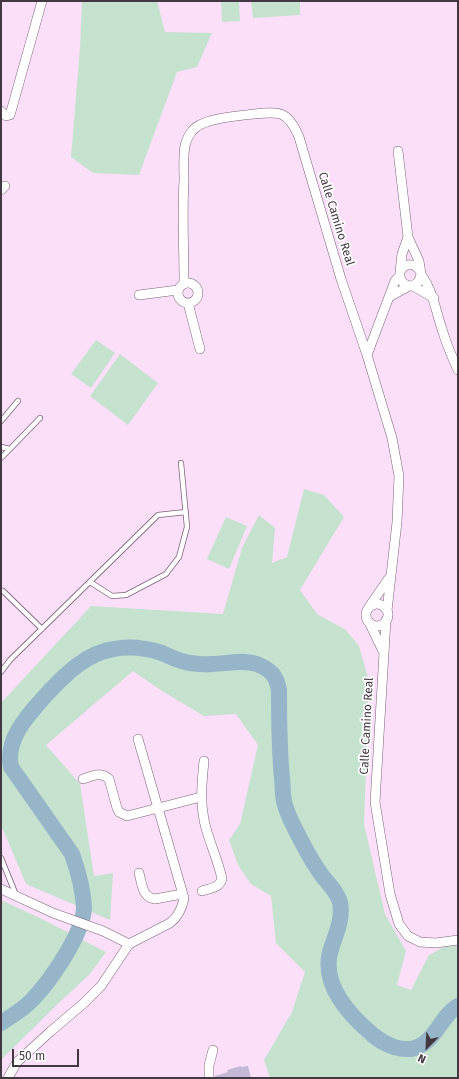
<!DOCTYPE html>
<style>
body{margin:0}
#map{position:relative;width:459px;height:1079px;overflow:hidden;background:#fbdff9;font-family:"Fira Sans",sans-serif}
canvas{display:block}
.frame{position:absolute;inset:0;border:2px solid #433842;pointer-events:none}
.north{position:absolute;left:407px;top:1027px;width:40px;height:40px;-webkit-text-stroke:3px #fff;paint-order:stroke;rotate:204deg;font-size:11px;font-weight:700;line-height:16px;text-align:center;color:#433842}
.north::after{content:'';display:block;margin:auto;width:14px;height:18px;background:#433842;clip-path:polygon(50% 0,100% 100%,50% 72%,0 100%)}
.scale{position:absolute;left:12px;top:1049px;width:67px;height:18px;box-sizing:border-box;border:2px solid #433842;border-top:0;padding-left:5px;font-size:12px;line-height:14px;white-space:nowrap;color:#433842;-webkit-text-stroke:3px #fff;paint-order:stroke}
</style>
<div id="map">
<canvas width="459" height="1079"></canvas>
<div class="frame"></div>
<div class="north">N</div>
<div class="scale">50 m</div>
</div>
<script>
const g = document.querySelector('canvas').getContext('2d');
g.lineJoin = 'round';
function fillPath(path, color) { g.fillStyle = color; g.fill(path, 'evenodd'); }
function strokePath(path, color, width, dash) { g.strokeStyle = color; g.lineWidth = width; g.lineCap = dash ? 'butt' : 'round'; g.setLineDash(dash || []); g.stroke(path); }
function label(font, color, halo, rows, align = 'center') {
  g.font = font + ' "Fira Sans",sans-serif'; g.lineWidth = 3.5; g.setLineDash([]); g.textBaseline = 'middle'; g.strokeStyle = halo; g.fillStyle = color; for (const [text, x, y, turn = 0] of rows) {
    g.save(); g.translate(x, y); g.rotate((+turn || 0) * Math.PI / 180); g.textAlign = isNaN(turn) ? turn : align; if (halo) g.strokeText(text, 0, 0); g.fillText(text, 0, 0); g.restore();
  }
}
const green = new Path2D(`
 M82 1H157L165 32 212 33 197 67 177 72 139 175 93 173 71 157 80 48Z
 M221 1H239L240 21 222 22Z
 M251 1H300V15L253 18Z
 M96 340 115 353 91 388 71 374Z
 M120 354 158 383 128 425 90 396Z
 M304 489 324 495 344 517 300 590 317 614 346 630 359 646 369 681 364 824 385 914 406 951 397 985 411 990 429 955 448 945 458 946V1078H270L264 1060 292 1012 305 972 276 943 271 896 251 884 238 865 229 840 240 824 258 745 236 714 204 716 162 691 133 671 46 745 80 784 94 876 113 873 110 920 26 884 1 825V703L91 606 223 614 242 548 259 515 275 528 272 563 287 557Z
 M226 517 247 526 229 569 207 559Z
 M1 900 42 919 106 952 90 974 62 1000 1 1060Z`);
const river = new Path2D(`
 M1 1023C12 1016 24 1009 33 999 50 981 84 933 84 907 83 889 78 871 72 854L11 767C5 739 28 715 45 696 64 676 85 653 114 649 130 646 146 648 162 653 171 657 180 662 190 663 197 664 205 665 212 664 227 664 242 659 257 664 271 670 276 675 279 690 279 719 279 748 282 778 283 787 282 799 286 808 290 821 298 834 304 846 309 856 316 867 323 877 329 884 337 892 340 902 343 918 337 931 332 946 318 982 348 1014 373 1035 385 1045 403 1053 418 1047 437 1038 441 1016 458 1006`);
const building = new Path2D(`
 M241 1066V1067L248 1066 251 1078H215V1076L228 1072 227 1070Z`);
const lane = new Path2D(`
 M1 421 18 401
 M1 447 10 449 40 418
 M1 458 10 449
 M90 582 112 596 126 595 166 574 179 557 187 527 181 463
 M3 591 42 629
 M1 672 10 660 158 515 186 512
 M1 858 16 895`);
const street = new Path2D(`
 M1 111 6 116 10 115 42 1
 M398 151 408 237 419 261 421 274 419 281 413 286C404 286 399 281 400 272 404 263 414 262 420 271
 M1 190 5 186
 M400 272 402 254 408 237
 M421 274C434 293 435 309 442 329 446 343 452 357 458 370
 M178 293a10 10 0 1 1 20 0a10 10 0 1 1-20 0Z
 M184 283C184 249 182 214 184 180 184 169 183 157 185 146 186 140 190 132 195 128 207 118 238 116 254 114 280 111 288 111 299 137L341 279 367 355 392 438 399 476 397 522 387 611
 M413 286 434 298
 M139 295 178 290
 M389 297 409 286
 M188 303 200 349
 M367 355 395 281 400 276
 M366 615a11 11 0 1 1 22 0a11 11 0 1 1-22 0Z
 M369 607 389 578
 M386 620 375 802 390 894 399 924 408 936 420 942 436 943 458 940
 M369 622 383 651
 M83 779C92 776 101 771 109 779L117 808 119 812 127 816 201 797
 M139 873C142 883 142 898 155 899L182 894
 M1 889 53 913 103 931 129 944 101 986 84 1003 51 1031 17 1062 8 1078
 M202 891C211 888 219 888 222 879 218 859 208 840 204 820 200 800 202 781 204 761
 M129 944 170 923C178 917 182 909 184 898L138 739
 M209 1078V1065L213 1050`);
const streetNames = [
 ["Calle Camino Real",336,219,73],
 ["Calle Camino Real",367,726,-87]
];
fillPath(green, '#c4e2ce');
strokePath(river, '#97b5c9', 16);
fillPath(building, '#c3b8d6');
strokePath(lane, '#7a6279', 6);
strokePath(street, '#7a6279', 10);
strokePath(lane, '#fff', 4.5);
strokePath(street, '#fff', 9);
label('12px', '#433842', '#fff', streetNames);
</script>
